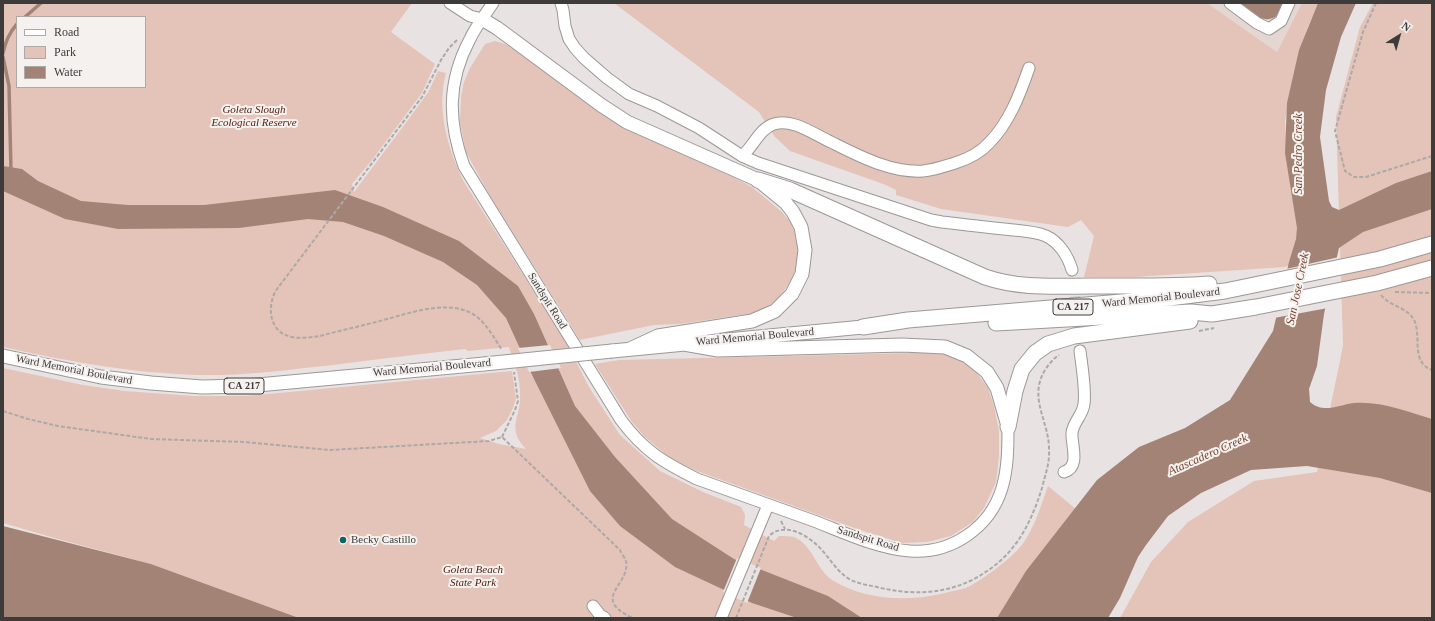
<!DOCTYPE html>
<style>
body{margin:0}
#map{position:relative;width:1435px;height:621px;overflow:hidden;background:#e8e3e2;font-family:"Times New Roman",serif}
canvas{display:block}
.frame{position:absolute;inset:0;border:4px solid #3e3c3b;pointer-events:none}
.legend{position:absolute;left:16px;top:16px;width:130px;height:72px;box-sizing:border-box;background:#f5f1ef;border:1px solid #aca9a7;margin:0;padding:5px 7px;list-style:none;font-size:12px;color:#3e3c3b}
.legend li{display:flex;align-items:center;gap:8px;height:20px}
.legend b{width:20px;border:1px solid #aca9a7}
.north{position:absolute;left:1379px;top:16px;width:40px;height:40px;-webkit-text-stroke:3px #f5f1ef;paint-order:stroke;rotate:37deg;font-size:11px;font-weight:700;line-height:16px;text-align:center;color:#3e3c3b}
.north::after{content:'';display:block;margin:auto;width:14px;height:18px;background:#3e3c3b;clip-path:polygon(50% 0,100% 100%,50% 72%,0 100%)}
</style>
<div id="map">
<canvas width="1435" height="621"></canvas>
<div class="frame"></div>
<ul class="legend">
<li><b style="height:5px;background:#fff"></b>Road</li>
<li><b style="height:11px;background:#e4c3b8"></b>Park</li>
<li><b style="height:11px;background:#a48377"></b>Water</li>
</ul>
<div class="north">N</div>
</div>
<script>
const g = document.querySelector('canvas').getContext('2d');
g.lineJoin = 'round';
function fillPath(path, color) { g.fillStyle = color; g.fill(path, 'evenodd'); }
function strokePath(path, color, width, dash) { g.strokeStyle = color; g.lineWidth = width; g.lineCap = dash ? 'butt' : 'round'; g.setLineDash(dash || []); g.stroke(path); }
function label(font, color, halo, rows, align = 'center') {
  g.font = font + ' "Times New Roman",serif'; g.lineWidth = 4; g.setLineDash([]); g.textBaseline = 'middle'; g.strokeStyle = halo; g.fillStyle = color; for (const [text, x, y, turn = 0] of rows) {
    g.save(); g.translate(x, y); g.rotate((+turn || 0) * Math.PI / 180); g.textAlign = isNaN(turn) ? turn : align; if (halo) g.strokeText(text, 0, 0); g.fillText(text, 0, 0); g.restore();
  }
}
const built = new Path2D(`
 M1207 3H1302L1277 52Z`);
const green = new Path2D(`
 M3 3H412L391 32 435 64 422 93 372 160 352 184 354 192 411 116 429 91 438 71 446 73C436 109 448 150 464 182L566 342 589 387 620 435 660 471 703 492 741 507 745 515 744 525 774 541 779 536C784 536 790 536 794 537 813 545 816 569 832 580 868 602 914 602 953 591 958 590 963 589 968 587 978 582 989 574 998 567 1007 560 1018 551 1024 542 1036 524 1041 505 1048 486L1099 528 1048 618H299L151 564 58 539 3 523V368L83 385 125 391 193 396H247L512 371 516 399 513 408 507 420 496 431 480 438 499 444 526 449C505 427 522 417 520 393 520 377 514 362 509 347L468 351 465 349C421 354 377 359 333 365 295 369 259 374 221 375 146 376 76 363 3 347ZM17 17H145V87H17Z
 M614 3H1207L1277 52 1302 3H1318L1307 29 1303 44 1289 100 1285 121 1287 155 1301 222 1291 265 1285 267 1135 277H1084L1094 236 1081 220 1068 227 941 209 896 195V190L886 185 790 151 774 136 759 112Z
 M1373 3H1432V618H1120L1151 562 1188 522 1254 481 1317 472 1343 346 1336 117 1360 27Z
 M495 41 505 44 512 48 598 111 623 127 733 177 752 187 782 212 791 223 795 234 798 249 797 265 792 280 777 300 767 307 754 313 680 324 654 325 580 340 489 194 466 152 460 122 461 96 464 82 470 68 485 44Z
 M914 353H939L960 359 977 373 988 388 994 406 999 431V456L996 482 984 508 973 522 951 536 927 542 902 543 860 530 697 471 670 458 644 436 632 422 595 364 619 360Z`);
const water = new Path2D(`
 M1236 3H1287C1272 31 1255 17 1236 3Z
 M1318 3H1356L1341 37 1326 90 1320 137 1329 201 1332 207 1339 210 1396 183 1432 171V209L1363 232 1339 248 1324 314 1317 366 1309 389 1310 402C1324 414 1338 405 1354 403 1381 401 1406 411 1432 419V493L1380 478 1307 466 1251 470 1201 493 1168 516 1146 545 1138 557 1120 598 1108 618H997L1026 571 1097 480 1139 447 1185 428 1230 400 1273 331 1289 262 1296 239 1297 228 1285 153 1287 103 1299 50Z
 M3 166 22 169 38 181 81 201 128 205H204L335 190 383 207 459 241 518 286 534 314 575 406 615 457 672 519 734 559 828 596 862 618H797L752 603 675 567 620 526 590 491 534 379 506 318 477 285 443 262 384 236 343 222 308 219 239 228 118 229 65 219 3 191Z
 M3 526 151 564 299 618H3Z`);
const pier = new Path2D(`
 M1339 257 1328 308 1274 318 1286 269Z
 M550 345 561 368 529 372 518 348Z
 M737 558 761 568 747 603 723 592Z`);
const stream = new Path2D(`
 M25 17 41 3
 M3 53C6 41 9 33 17 24
 M3 57 9 86 11 171`);
const minorTunnel = new Path2D(`
 M1073 280 1080 351`);
const path = new Path2D(`
 M1376 3 1363 32 1335 131 1345 171 1354 177H1366L1432 156
 M457 40 449 48 441 60 422 97 277 289C266 306 269 333 292 337 301 339 311 337 320 336 338 331 357 327 376 322 404 315 444 299 471 313 485 320 494 338 502 350
 M1395 292 1432 293
 M1381 295C1390 307 1409 307 1415 322 1421 339 1411 362 1432 370
 M1199 331 1214 328
 M3 411 28 419 58 426 151 439 244 442 330 450 489 441 502 437 620 550C621 553 625 558 626 561 631 585 589 598 633 618
 M502 437 515 410 518 401 514 372
 M781 521 785 529
 M736 618 769 536C784 522 805 534 817 545 829 556 836 572 851 580 859 584 868 585 877 587 909 595 943 595 974 579 1013 558 1029 529 1042 488 1045 475 1050 463 1049 449 1049 421 1028 398 1045 370 1049 364 1053 359 1059 355`);
const minor = new Path2D(`
 M450 3 470 16 482 19
 M493 3C485 15 476 26 470 39 447 82 448 122 464 166L621 420C644 451 663 462 697 479 736 493 775 507 814 521 843 532 878 549 910 551 951 554 990 528 1002 488 1008 468 1008 447 1008 427
 M561 3 563 10 565 26 569 39 575 48 584 58 607 78 629 94 657 106 699 128 742 156 758 163 931 220 942 222C965 225 989 227 1013 230 1024 231 1036 232 1046 236 1059 242 1068 256 1072 270
 M1230 3 1257 23 1269 29 1281 21 1289 3
 M742 156C753 147 760 128 774 124 793 118 815 135 831 142 859 156 891 173 923 171 934 170 945 166 955 163 968 159 980 153 989 143 1009 123 1020 94 1029 68
 M1064 472C1081 467 1071 444 1072 433 1073 422 1083 415 1084 404 1086 390 1082 367 1080 351
 M593 606 600 615 605 618
 M721 618 768 505`);
const major = new Path2D(`
 M482 19 497 28 601 105 627 122 758 180 786 203 793 212 801 227 805 250 802 274 792 294 775 311 752 321 658 336 630 349
 M684 344 718 350 902 345 945 347 967 356 987 372 997 388 1008 426
 M612 351 863 327
 M3 356 101 377 151 383 202 387 247 386 484 364`);
const highway = new Path2D(`
 M758 180 790 190 985 277C1020 289 1056 286 1092 286 1131 286 1170 287 1209 284
 M996 323 1191 312 1212 314 1256 307 1377 283 1432 268
 M863 327 908 320 1169 298 1225 291 1380 259 1432 244
 M1008 427 1015 391 1022 369 1035 353 1048 344 1074 336 1190 321`);
const majorBridge = new Path2D(`
 M484 364 612 351`);
const markers = [
 [343,540,4,"#12625f"]
];
const shields = [
 [1073,307,40],
 [244,386,40]
];
const shieldNames = [
 ["CA 217",1073,307],
 ["CA 217",244,386]
];
const parkNames = [
 ["Goleta Slough",254,110],
 ["Ecological Reserve",254,123],
 ["Goleta Beach",473,570],
 ["State Park",473,583]
];
const streetNames = [
 ["Ward Memorial Boulevard",1161,298,-6],
 ["Sandspit Road",547,301,58],
 ["Ward Memorial Boulevard",755,337,-5],
 ["Ward Memorial Boulevard",432,368,-5],
 ["Ward Memorial Boulevard",74,370,11],
 ["Sandspit Road",868,539,17]
];
const poiNames = [
 ["Becky Castillo",351,540]
];
const waterNames = [
 ["San Pedro Creek",1299,154,-90],
 ["San Jose Creek",1298,289,-78],
 ["Atascadero Creek",1208,455,-24]
];
fillPath(built, '#e4d7d2');
fillPath(green, '#e4c3b8');
fillPath(water, '#a48377');
fillPath(pier, '#e8e3e2');
strokePath(stream, '#a48377', 3.5);
strokePath(minorTunnel, '#c6c2c1', 11, [11, 5.5]);
strokePath(minor, '#9c9896', 13);
strokePath(major, '#9c9896', 15);
strokePath(highway, '#9c9896', 17);
strokePath(path, '#ada9a8', 2, [4, 2]);
strokePath(minor, '#fff', 11);
strokePath(major, '#fff', 13);
strokePath(highway, '#fff', 15);
strokePath(majorBridge, '#9c9896', 15, []);
strokePath(majorBridge, '#fff', 13);
for (const [x, y, r, color] of markers) { const dot = new Path2D(); dot.arc(x, y, r, 0, 2 * Math.PI); g.fillStyle = color; g.fill(dot); strokePath(dot, '#f5f1ef', 1.5); }
for (const [x, y, w] of shields) { const box = new Path2D(); box.roundRect(x - w / 2, y - 8, w, 16, 3); g.fillStyle = '#f5f1ef'; g.fill(box); strokePath(box, '#3e3c3b', 1); }
label('bold 10px', '#3e3c3b', null, shieldNames);
label('italic 11px', '#512311', '#f5f1ef', parkNames);
label('11px', '#3e3c3b', '#f5f1ef', streetNames);
label('11px', '#3e3c3b', '#f5f1ef', poiNames, 'left');
label('italic 12px', '#774633', '#f5f1ef', waterNames);
</script>
